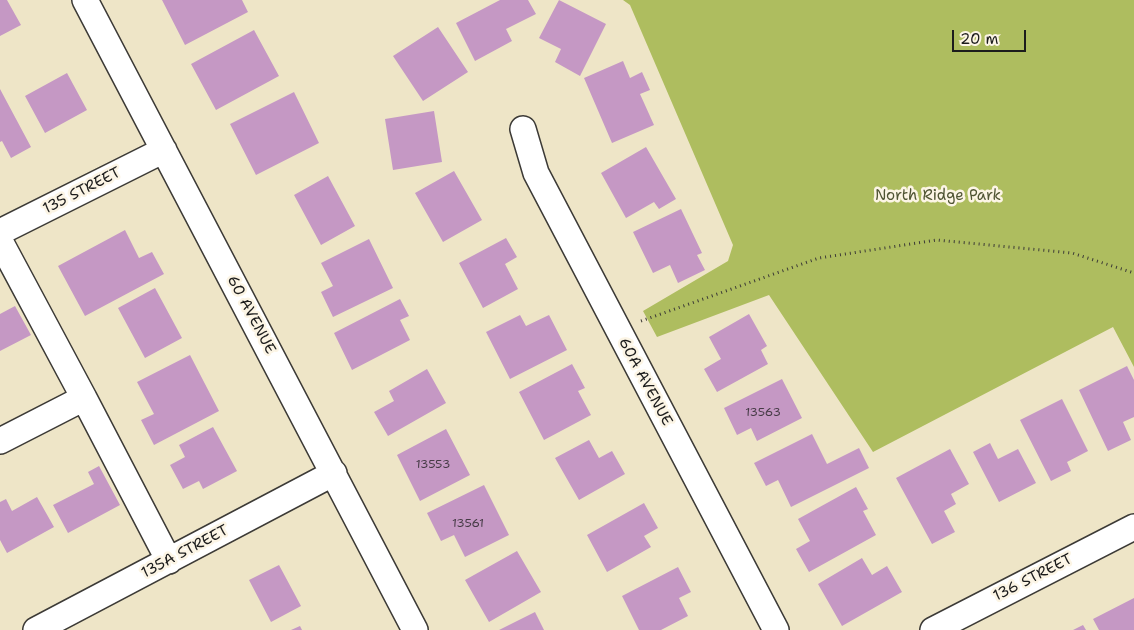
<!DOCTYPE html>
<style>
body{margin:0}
#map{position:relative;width:1134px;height:630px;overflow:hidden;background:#eee5c7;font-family:"Shantell Sans",sans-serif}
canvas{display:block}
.scale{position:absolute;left:952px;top:30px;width:74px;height:22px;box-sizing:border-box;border:2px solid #1c1c1c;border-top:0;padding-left:6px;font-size:15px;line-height:18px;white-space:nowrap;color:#1c1c1c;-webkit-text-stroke:4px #fcf5e5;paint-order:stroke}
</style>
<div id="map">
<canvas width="1134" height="630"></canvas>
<div class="scale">20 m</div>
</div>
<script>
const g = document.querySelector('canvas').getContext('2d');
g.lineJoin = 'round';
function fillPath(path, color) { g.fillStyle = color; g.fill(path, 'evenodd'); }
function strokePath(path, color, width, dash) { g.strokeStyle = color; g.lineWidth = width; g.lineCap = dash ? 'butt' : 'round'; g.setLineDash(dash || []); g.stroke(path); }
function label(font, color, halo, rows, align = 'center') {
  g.font = font + ' "Shantell Sans",sans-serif'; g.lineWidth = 5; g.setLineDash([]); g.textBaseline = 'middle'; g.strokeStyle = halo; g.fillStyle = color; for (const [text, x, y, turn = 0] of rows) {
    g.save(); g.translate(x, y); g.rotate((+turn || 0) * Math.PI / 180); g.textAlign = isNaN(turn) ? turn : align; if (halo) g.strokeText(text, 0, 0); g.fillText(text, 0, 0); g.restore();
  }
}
const green = new Path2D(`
 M623 0H1134V367L1113 327 873 452 769 295 657 337 643 311 728 261 733 245 630 5Z`);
const building = new Path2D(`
 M0 0H7L21 25 0 36Z
 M162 0H242L248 12 185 45Z
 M500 0H528L536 14 506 29 512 41 475 61 456 23Z
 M559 0 606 24 580 76 555 62 561 49 539 38Z
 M438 27 468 72 423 101 393 56Z
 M254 30 279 76 216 110 191 64Z
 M623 61 630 78 642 72 650 90 640 94 654 125 612 143 584 78Z
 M67 73 87 110 45 133 25 96Z
 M0 89 31 147 11 158 2 141 0 142Z
 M294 92 319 143 256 175 230 124Z
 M434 111 442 162 393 170 385 119Z
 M646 147 676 199 659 209 654 202 626 218 601 173Z
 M454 171 482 220 443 242 415 193Z
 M328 176 355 226 321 245 294 195Z
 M681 209 702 253 697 255 705 270 678 283 670 265 653 273 633 232Z
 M125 230 139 258 152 252 164 274 85 316 58 266Z
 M506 238 517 257 505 264 518 289 483 308 459 263Z
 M369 239 393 288 333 317 321 292 333 286 321 263Z
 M155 288 182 338 145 358 118 308Z
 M400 299 409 316 400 320 410 340 352 370 334 333Z
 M15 306 31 335 0 351V314Z
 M749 314 767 346 761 350 768 364 717 392 704 369 721 359 709 337Z
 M520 315 526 326 549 315 567 350 510 379 486 332Z
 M190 355 219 411 154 445 141 420 154 414 137 382Z
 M572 364 585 388 578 391 591 415 544 440 519 392Z
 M1127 366 1134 380V417L1123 422 1131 440 1108 451 1079 390Z
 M427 369 446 403 388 436 374 412 394 401 389 391Z
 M782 379 802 418 757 441 751 428 737 435 724 408Z
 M1062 399 1088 451 1067 462 1071 471 1051 481 1020 420Z
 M213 427 237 471 203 489 199 481 183 489 170 465 185 457 179 445Z
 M446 429 470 475 420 501 397 455Z
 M812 434 827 464 859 448 869 468 791 507 778 480 766 486 754 463Z
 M589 440 599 458 612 451 625 474 579 500 555 458Z
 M990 443 998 459 1018 449 1036 483 999 502 973 452Z
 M950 449 969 484 951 494 956 504 944 511 955 532 932 544 896 478Z
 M99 466 120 505 68 533 53 505 94 484 88 472Z
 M484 485 509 535 465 557 454 535 441 541 427 513Z
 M856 487 868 509 863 511 876 535 809 572 796 549 810 541 798 519Z
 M37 497 54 527 7 553 0 540V502L6 499 12 511Z
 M644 503 658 528 644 536 651 547 607 572 587 535Z
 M517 551 541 592 489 622 465 580Z
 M862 558 872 575 887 566 902 592 842 626 818 584Z
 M279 565 301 606 271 622 249 580Z
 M678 567 691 592 679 598 688 616 661 630H639L622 596Z
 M1134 598V630H1099L1093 619Z
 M535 612 544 630H499Z
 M1083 625 1086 630H1073Z
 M300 626 302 630H291Z`);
const path = new Path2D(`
 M641 321 819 258 937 240 1072 253 1134 273`);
const minor = new Path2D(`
 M85 0 415 630
 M523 129 536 173 776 630
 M0 232 164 150
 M0 241 84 398
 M0 441 84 398 169 561
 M36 630 334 473
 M933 630 1134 527`);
const numberNames = [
 ["13563",763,413],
 ["13553",433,465],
 ["13561",468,524]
];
const streetNames = [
 ["135 STREET",82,191,-27],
 ["60 AVENUE",251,315,62],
 ["60A AVENUE",645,382,62],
 ["135A STREET",185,552,-28],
 ["136 STREET",1033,578,-27]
];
const parkNames = [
 ["North Ridge Park",938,196]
];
fillPath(green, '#aebd5f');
fillPath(building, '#c598c4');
strokePath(minor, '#3c3a36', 28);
strokePath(path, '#3c3a36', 3, [1, 4]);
strokePath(minor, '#fff', 25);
label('12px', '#463b46', null, numberNames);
label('15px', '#1c1c1c', '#fcf5e5', streetNames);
label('15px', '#4f5433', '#fcf5e5', parkNames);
</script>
